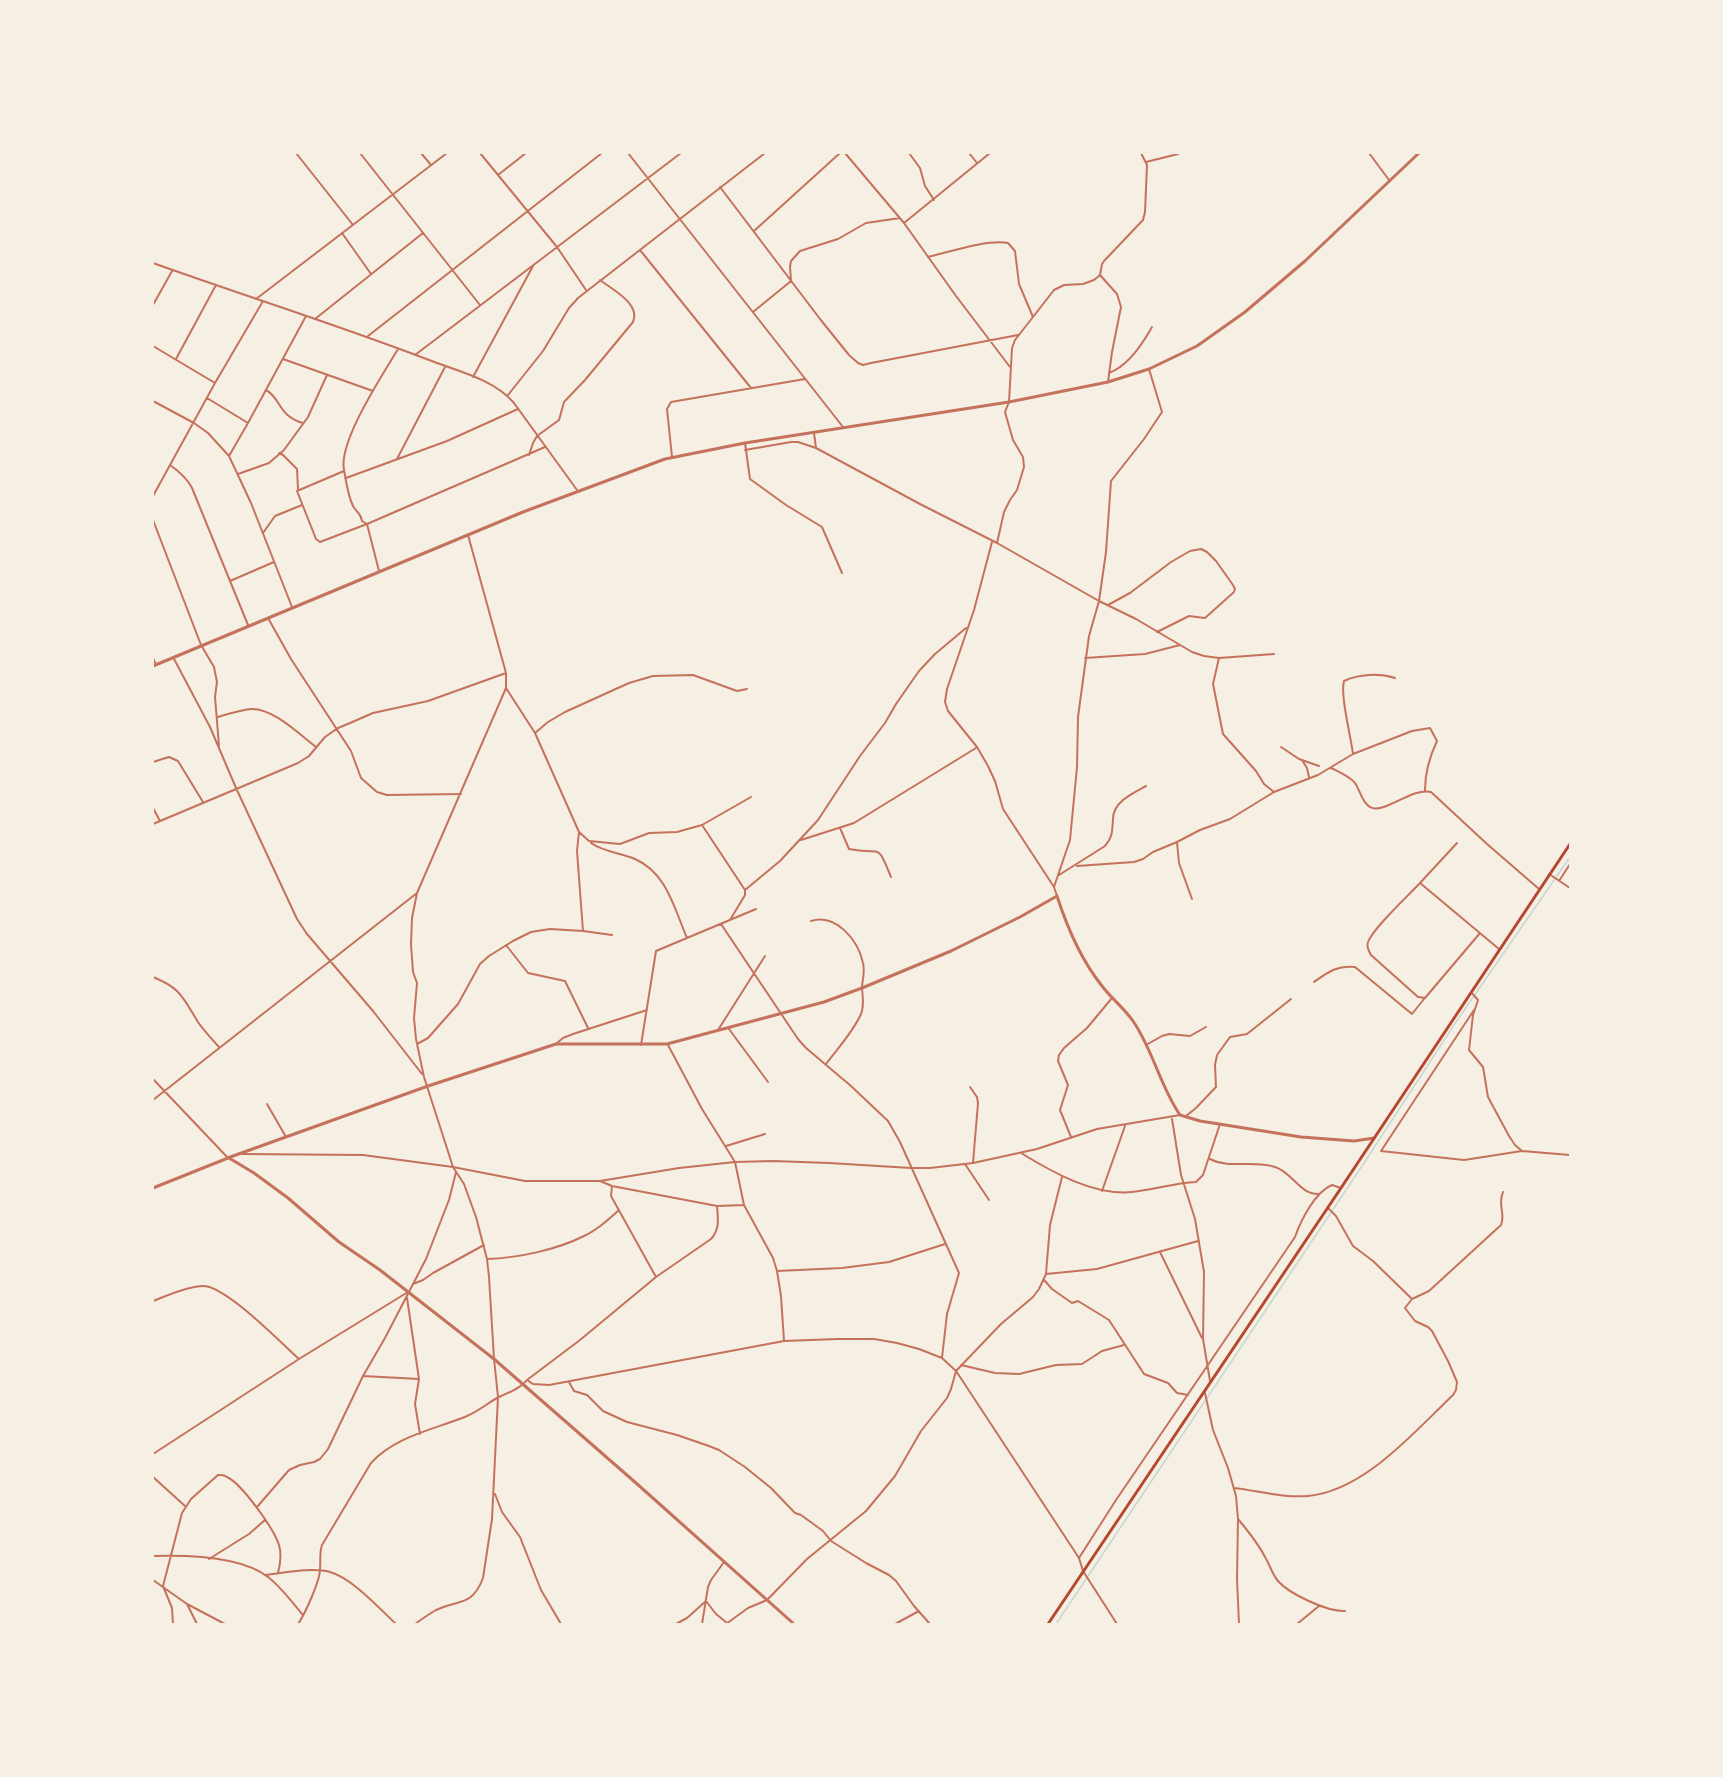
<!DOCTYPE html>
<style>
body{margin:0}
#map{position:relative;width:1723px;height:1777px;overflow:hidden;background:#f6efe4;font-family:Lato,sans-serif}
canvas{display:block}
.frame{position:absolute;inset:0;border:154px solid #f6efe4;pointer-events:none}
</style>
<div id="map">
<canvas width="1723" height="1777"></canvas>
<div class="frame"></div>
</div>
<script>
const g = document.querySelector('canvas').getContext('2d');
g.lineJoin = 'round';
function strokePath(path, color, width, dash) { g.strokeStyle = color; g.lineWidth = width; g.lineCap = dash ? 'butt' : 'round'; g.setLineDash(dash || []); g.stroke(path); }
const stream = new Path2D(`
 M1056 1624 1364 1163 1456 1022 1570 857`);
const minor = new Path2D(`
 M296 153 353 225
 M360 153 480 305
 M421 153 431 165
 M480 153 557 247 586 290
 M628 153 843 427
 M845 153 904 223 956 296 1010 367
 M909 153 920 168 925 186 934 200
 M969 153 977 163
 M1369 153 1389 180
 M1146 162 1178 154
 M498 175 526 153
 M720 187 820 319 849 355 858 363 863 365 871 363 1018 335
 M904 223 990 153
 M754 231 840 153
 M342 233 371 274
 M640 250 751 388
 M928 257C949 252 988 239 1008 243L1015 251 1019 284 1033 317
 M153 263C245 296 338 325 429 360 457 371 494 379 514 403L577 490
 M1100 275 1117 294 1121 307 1112 352 1108 382
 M256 299 447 153
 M153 305 172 271
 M753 312 791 281 790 267 791 261 800 251 838 239 866 223 900 218
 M315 319 423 233
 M368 336 602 153
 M153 346 215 383
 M415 355 681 153
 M176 359 216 285
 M283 359 373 391
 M1109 373C1128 366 1142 345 1152 327
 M473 377 533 266
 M266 390C281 398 278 416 303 423
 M508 395 543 351 569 308 578 298 765 153
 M207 398 248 423
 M153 401 194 423 208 433 229 456 251 503 292 607
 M814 433 816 448
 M745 443 750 479 786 505 822 527 842 573
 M745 450 791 442H798L816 448 920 504 997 543 1099 601 1136 619 1192 652 1204 656 1219 658 1274 654
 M279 453 283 455 297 469 298 489
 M529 455 533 443 537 436 559 420 564 402 585 380 633 322C641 304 613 290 600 280
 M229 456 248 423 306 316
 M672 457 667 409 671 402 805 379
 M397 459 445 367
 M170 465C180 472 187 478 192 488L248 625
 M344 471 297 491 316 539 320 542 367 524 545 447
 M238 474 269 463 284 450 308 417 327 375
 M346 478 447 441 518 409
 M153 496 215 383 263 301
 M153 520 201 645 214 667 217 682 215 697 219 746
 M263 533 275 516 302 505
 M992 542 974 610 947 689 945 702 948 711 977 747 988 766 995 781 1003 809 1054 887 1057 896
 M997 543 1004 512 1010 500 1017 490 1024 467 1023 457 1013 440 1005 412 1009 402 1012 348 1015 340 1054 290 1064 285 1083 284 1094 280 1100 275 1102 264 1104 261 1143 220 1145 212 1147 165 1141 153
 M379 571 367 524 362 521C361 513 356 512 353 506 348 496 346 481 344 470 338 442 383 374 398 349
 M230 581 274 562
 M1108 605 1130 593 1171 562 1190 551 1201 549 1207 552 1216 561 1233 585 1235 589 1234 592 1205 618 1189 616 1157 632
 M268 618 291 659 351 751 361 778 377 792 387 795 461 794
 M173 657 210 727 236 788 297 919 307 934 373 1011 422 1074
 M153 658 156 665
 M1085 658 1145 654 1180 645
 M1219 658 1213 684 1223 734 1256 771 1264 784 1274 792
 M506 688 535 733 579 832 589 841 620 844 649 833 677 832 702 825 751 797
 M218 717C228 714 240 710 251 709 273 708 299 734 316 747
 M535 733 548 722 565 712 629 683 653 676 693 675 737 691 747 689
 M1281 747 1299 759 1319 766
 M1353 754C1351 737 1340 695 1344 681 1359 674 1379 673 1395 678
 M1302 760 1307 768 1309 777
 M153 762 169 757 178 761 203 802
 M1331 768C1339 772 1349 776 1355 783 1360 790 1362 803 1370 807 1384 815 1412 787 1431 792L1487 844 1539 889
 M153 808 160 821
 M153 824 298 763 309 756 325 737 338 728 350 723 373 713 428 701 506 673
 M702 825 745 890V895L730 920
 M840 828 849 849C882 856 876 840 891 877
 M579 832 577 851 583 931
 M801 840 854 823 976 748
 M591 843C604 852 621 853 635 859 667 873 674 908 687 938
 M1457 843 1420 883 1499 949
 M1077 866 1134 862 1143 859 1153 852 1177 842
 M1549 874 1570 888
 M1059 875 1105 846C1113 837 1112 831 1113 819 1113 802 1133 793 1146 786
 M1559 881 1570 864
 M1420 883C1408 896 1374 927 1368 942 1366 947 1369 951 1371 955L1418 997 1425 998 1480 933
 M1054 887 1070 840 1077 767 1078 717 1089 636 1099 601 1106 552 1111 481 1144 439 1162 412 1149 369
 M745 890 780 861 818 820 860 756 885 723 896 704 919 671 935 654 966 628
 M1192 899 1179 863 1177 842 1200 830 1230 819 1274 792 1318 775 1353 754 1412 731 1430 728 1437 741C1429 758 1425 772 1425 790
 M811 921C836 913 858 940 863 963 865 971 863 978 862 986 862 996 865 1004 861 1014 853 1032 838 1048 826 1064
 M721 924 798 1039 806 1048 851 1086 888 1121 900 1142 959 1273 947 1314 942 1358
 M506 945 528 973 565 981 588 1028
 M153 977C181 988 183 998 198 1022 204 1031 212 1039 219 1047
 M1314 982C1328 972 1337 965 1355 967L1412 1014 1424 999
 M1471 992 1478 1000 1473 1015 1469 1050 1483 1067 1488 1097 1509 1136 1515 1145 1522 1151
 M1474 1010 1381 1151 1464 1160 1522 1151 1570 1155
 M729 1029 768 1082
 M718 1030 765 956
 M557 1043 563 1038 573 1034 647 1010
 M417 1044 428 1038 458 1004 480 964 489 956 513 941 531 932 550 929 583 931 612 935
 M641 1045 656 951 756 909
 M668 1045 702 1109 735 1162 744 1205 773 1258 777 1271 781 1296 784 1341
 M1146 1045 1162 1036 1169 1034 1190 1036 1206 1027
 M153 1079 228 1158
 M970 1087 977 1097 978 1103 973 1163
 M153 1100 417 893
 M267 1104 286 1137
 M1186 1116 1196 1108 1216 1087 1215 1065 1217 1055 1230 1037 1247 1034 1291 999
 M1172 1119 1181 1175 1195 1219 1204 1272 1203 1339 1210 1381
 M1071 1137 1060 1110 1068 1085 1058 1061 1059 1055 1064 1048 1087 1028 1112 998
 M726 1146 765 1134
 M1021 1153C1052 1172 1094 1196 1132 1192 1153 1190 1174 1183 1196 1182L1203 1175 1220 1124
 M242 1154 363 1155 453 1167 525 1181H600L612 1186 717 1206 744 1205
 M1210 1159C1229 1169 1254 1160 1275 1167 1292 1172 1300 1195 1319 1194
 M965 1164 989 1200
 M600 1181 679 1168 735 1162 773 1161 829 1163 911 1168H930L973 1163 1037 1149 1097 1129 1180 1115
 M612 1186 611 1196 656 1277
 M1102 1191 1125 1126
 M1328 1208 1336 1216 1353 1246 1373 1261 1412 1299
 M1160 1252 1202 1338
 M487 1259C518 1258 556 1250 584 1236 597 1230 608 1220 619 1210
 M777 1271 842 1268 889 1262 945 1244
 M1046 1274 1097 1269 1198 1241
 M1044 1280 1052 1289 1072 1303 1078 1301 1109 1320 1144 1374 1168 1383 1177 1393 1188 1395
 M413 1284 423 1280 433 1273 484 1245
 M407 1298 419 1379 415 1404 420 1434
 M153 1301C166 1296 188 1286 203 1286 226 1286 280 1342 299 1359
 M961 1365 995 1373 1019 1374 1056 1365 1082 1364 1102 1351 1124 1345
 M363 1376 419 1379
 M527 1380 533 1384 549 1385 784 1341 837 1339H874L897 1343 919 1349 942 1358 956 1371 962 1380 1079 1558 1083 1571 1117 1624
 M569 1382 574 1391 587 1395 603 1411 627 1422 677 1435 709 1446 719 1450 745 1467 771 1488 795 1513 801 1515 823 1531 831 1541 866 1563 889 1575 896 1581 914 1606 930 1624
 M1205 1393 1213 1430 1228 1468 1236 1496 1238 1519 1237 1579 1239 1624
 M153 1454 299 1359 408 1292
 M153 1477 185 1506
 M1234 1488C1259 1491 1283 1498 1308 1496 1364 1491 1414 1432 1453 1395L1456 1390 1457 1382 1448 1361 1432 1331 1428 1327 1415 1321 1405 1308 1412 1299 1429 1291 1501 1225C1506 1212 1497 1207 1503 1192
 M495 1494 502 1512 520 1537 541 1590 561 1624
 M257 1507 289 1470 300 1465 314 1462 320 1459 328 1449 363 1376 385 1338 426 1259 449 1200 456 1172
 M1238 1519C1248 1531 1258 1543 1265 1557 1270 1565 1272 1574 1278 1581 1289 1594 1328 1612 1345 1611
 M153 1556C186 1555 241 1556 268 1577 281 1587 292 1602 303 1615
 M1079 1558 1116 1500 1295 1237C1301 1220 1315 1192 1332 1185L1341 1188
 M209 1559 249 1534 265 1520
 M265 1575C284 1573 312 1567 330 1572 352 1578 380 1609 396 1624
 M153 1580 187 1604 225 1624
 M187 1604 197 1624
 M173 1624 172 1608 163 1586 182 1513 191 1499 218 1475C222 1475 223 1474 227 1477 242 1484 274 1529 279 1545 282 1554 280 1565 278 1573
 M298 1624C305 1614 320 1581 320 1569 321 1560 319 1554 322 1545L371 1463C395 1436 436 1429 467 1416 479 1411 489 1402 499 1397 509 1392 520 1389 527 1380L580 1340 656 1277 711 1239C720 1229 718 1219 717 1206
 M415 1624C422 1619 429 1614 436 1610 459 1599 472 1607 483 1578L492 1519 498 1397 494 1359 489 1277 487 1259 476 1217 464 1184 453 1167 424 1077 416 1039 414 1018 417 983 413 972 411 944 412 918 417 893 506 688V673L468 535
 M676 1624 687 1618 706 1601 716 1614 727 1623
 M702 1624 708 1587 711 1580 724 1562
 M726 1624 748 1608 767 1600 807 1559 866 1511 895 1476 921 1431 947 1398 951 1389 956 1371 1001 1324 1033 1297 1039 1289 1046 1274 1050 1225 1062 1177
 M895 1624 919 1611
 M1297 1624 1319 1606`);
const tertiary = new Path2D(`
 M153 666 523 512 665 459 745 443 1009 402 1108 382 1149 369 1197 346 1245 312 1305 261 1419 153
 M229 1158 254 1173 288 1198 339 1242 380 1270 494 1359 636 1483 794 1624
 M153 1188 233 1156 428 1086 556 1044H667L824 1002 862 988 951 951 1020 917 1057 896C1067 927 1082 961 1102 986 1111 998 1124 1008 1133 1021 1153 1050 1160 1086 1180 1115L1200 1121 1301 1137 1354 1141 1374 1138`);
const primary = new Path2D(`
 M1048 1624 1341 1188 1570 844`);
strokePath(stream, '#c9d6d2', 1.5);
strokePath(minor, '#c5725c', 2);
strokePath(tertiary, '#c5725c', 3);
strokePath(primary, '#b5482f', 3);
</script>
